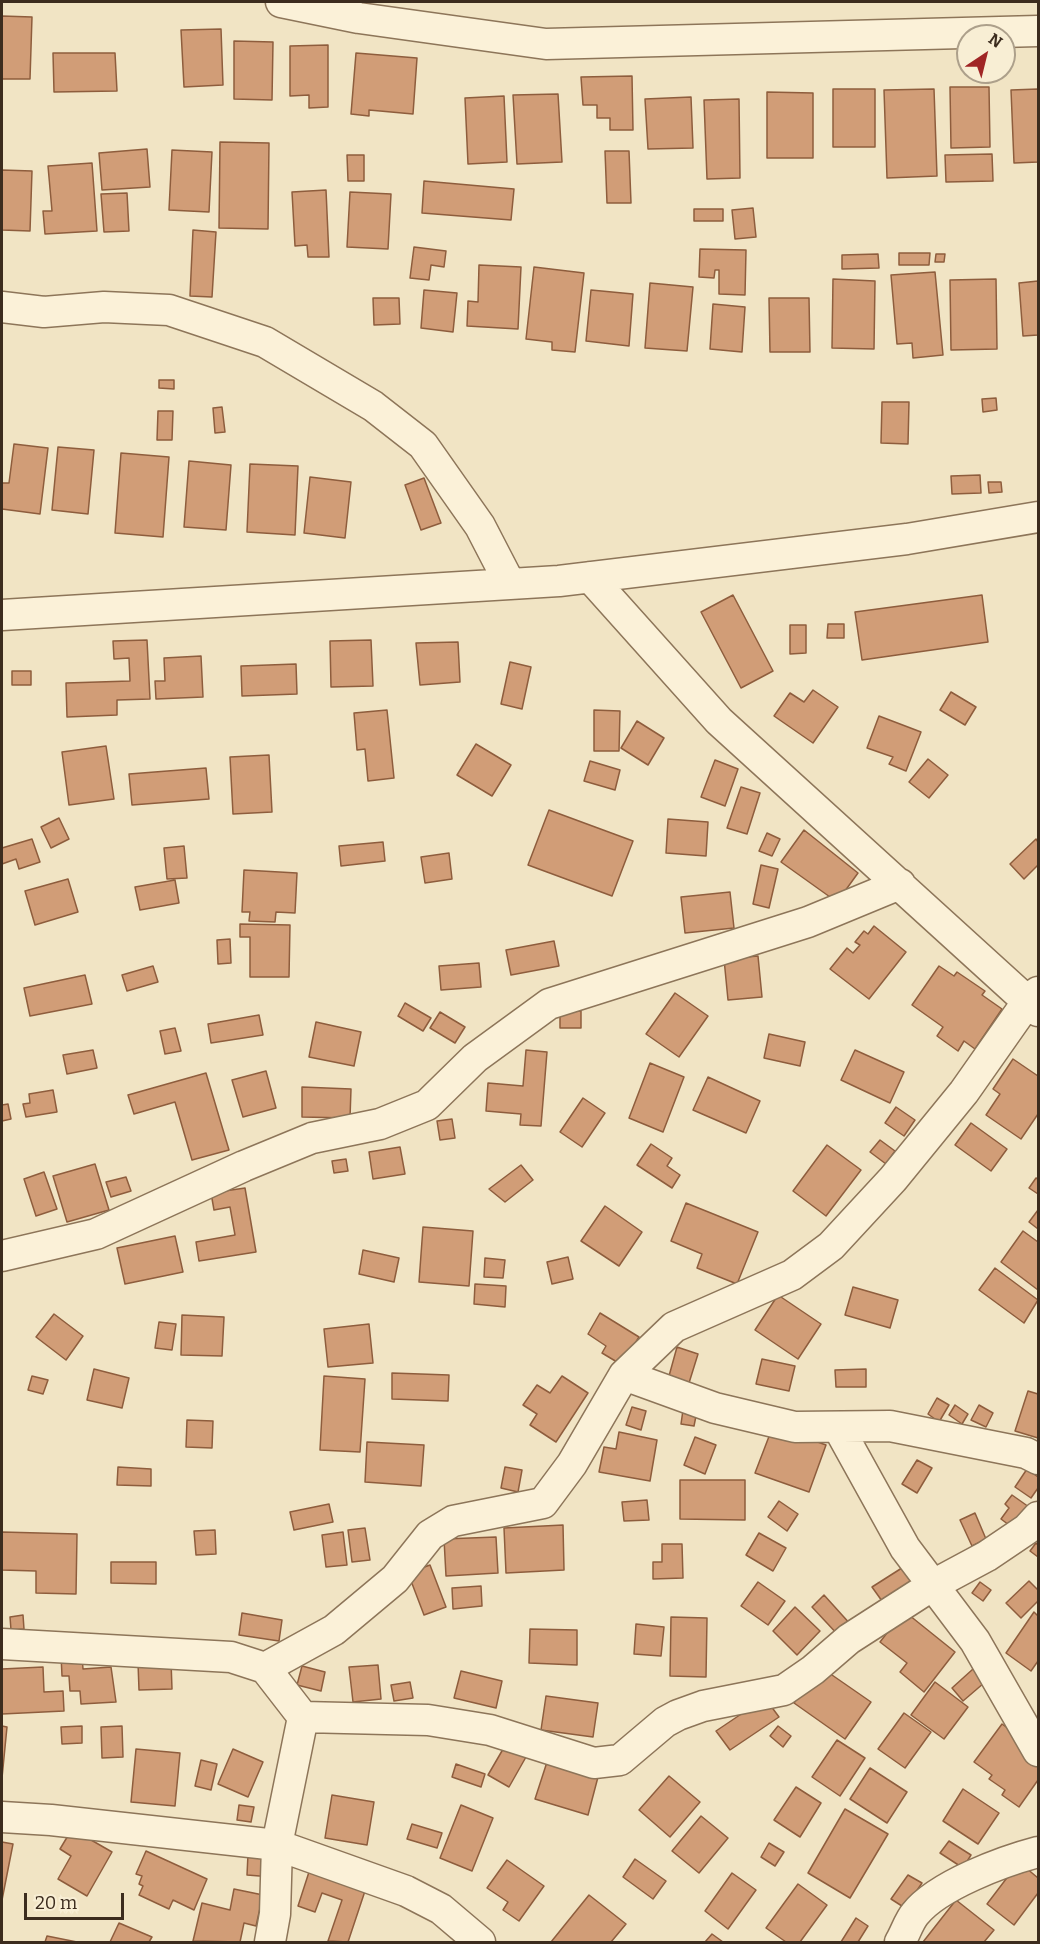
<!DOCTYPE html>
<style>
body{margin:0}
#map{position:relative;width:1040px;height:1944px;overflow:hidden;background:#f1e4c4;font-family:Bitter,serif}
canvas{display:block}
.frame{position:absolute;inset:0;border:3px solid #3c2c1e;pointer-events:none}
.north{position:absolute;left:956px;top:24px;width:60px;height:60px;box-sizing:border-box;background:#f8eed4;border:2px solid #ada08b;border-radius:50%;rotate:35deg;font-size:16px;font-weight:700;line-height:24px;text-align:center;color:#3c2c1e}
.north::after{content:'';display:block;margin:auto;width:21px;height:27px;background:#a02525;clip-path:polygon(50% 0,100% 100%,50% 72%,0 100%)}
.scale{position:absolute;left:24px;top:1893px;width:100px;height:27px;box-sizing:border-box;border:3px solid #3c2c1e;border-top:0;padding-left:8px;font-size:18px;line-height:21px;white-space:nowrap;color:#3c2c1e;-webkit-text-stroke:4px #f8eed4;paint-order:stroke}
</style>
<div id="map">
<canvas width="1040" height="1944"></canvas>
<div class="frame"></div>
<div class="north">N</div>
<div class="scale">20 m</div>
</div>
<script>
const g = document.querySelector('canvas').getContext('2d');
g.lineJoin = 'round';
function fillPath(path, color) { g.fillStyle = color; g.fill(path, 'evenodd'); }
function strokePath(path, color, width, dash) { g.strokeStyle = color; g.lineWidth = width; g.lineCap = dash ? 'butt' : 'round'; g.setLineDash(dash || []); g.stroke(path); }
const building = new Path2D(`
 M2 16 32 17 30 79H2Z
 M221 29 223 85 184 87 181 30Z
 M234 41 273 42 272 100 234 99Z
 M328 45V107L309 108V95L290 96V46Z
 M53 53H115L117 91 54 92Z
 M356 53 417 58 413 114 369 110V116L351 114Z
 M632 76 633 130H610V118H597V105H583L581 77Z
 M950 87H989L990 147 951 148Z
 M833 89H875V147H833Z
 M934 89 937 176 887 178 884 90Z
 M1038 89V162L1014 163 1011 90Z
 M767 92 813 93V158H767Z
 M558 94 562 162 517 164 513 95Z
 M504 96 507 162 468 164 465 98Z
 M691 97 693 148 648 149 645 99Z
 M739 99 740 178 707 179 704 100Z
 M220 142 269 143 268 229 219 228Z
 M147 149 150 187 102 190 99 153Z
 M172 150 212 152 209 212 169 210Z
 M605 151H629L631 203H607Z
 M992 154 993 181 946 182 945 155Z
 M347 155H364V181H348Z
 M92 163 97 231 45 234 43 211H52L48 166Z
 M2 170 32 171 30 231 2 230Z
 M424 181 514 189 511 220 422 213Z
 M326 190 329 257H308L307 245 295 246 292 192Z
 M350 192 391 194 388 249 347 247Z
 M127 193 129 231 104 232 101 194Z
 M753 208 756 237 735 239 732 210Z
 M694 209H723V221H694Z
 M193 230 216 232 212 297 190 296Z
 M414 247 446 251 444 267 431 265 429 280 410 278Z
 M700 249 746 250 745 295 719 294V270H715L714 278 699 277Z
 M899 253H930L929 265H899Z
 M878 254 879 268 842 269V255Z
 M936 254H945L944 262H935Z
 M479 265 521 267 518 329 467 326 468 301 478 302Z
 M534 267 584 273 575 352 552 350V342L526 339Z
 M935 272 943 355 913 358 912 343 897 344 891 275Z
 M833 279 875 281 874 349 832 348Z
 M996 279 997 349 951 350 950 280Z
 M1038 281V335L1023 336 1019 283Z
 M650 283 693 287 687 351 645 348Z
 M424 290 457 293 453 332 421 328Z
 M591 290 633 294 629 346 586 341Z
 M373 298H399L400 324 374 325Z
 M769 298H809L810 352H770Z
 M713 304 745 307 742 352 710 349Z
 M159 380H174V389L159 388Z
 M996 398 997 410 983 412 982 399Z
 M882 402H909L908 444 881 443Z
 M222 407 225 432 215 433 213 408Z
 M158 411H173L172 440H157Z
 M14 444 48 448 40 514 2 509V483H9Z
 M58 447 94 450 88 514 52 510Z
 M121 453 169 457 163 537 115 533Z
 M189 461 231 465 226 530 184 527Z
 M250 464 298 466 295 535 247 532Z
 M980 475 981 493 952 494 951 476Z
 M310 477 351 482 345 538 304 533Z
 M424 478 441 523 421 530 405 485Z
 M988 482H1001L1002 492 989 493Z
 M733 595 773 671 741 688 701 612Z
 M982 595 988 642 862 660 855 612Z
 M828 624H844V638H827Z
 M790 625H806V653L790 654Z
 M147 640 150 699 117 700V715L67 717 66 683 130 681 129 658 114 659 113 641Z
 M371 640 373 686 331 687 330 641Z
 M458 642 460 682 420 685 416 643Z
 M201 656 203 697 156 699 155 681H165L164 658Z
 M510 662 531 667 522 709 501 704Z
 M296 664 297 694 242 696 241 666Z
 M12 671H31V685H12Z
 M813 690 838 707 813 743 774 716 790 693 804 702Z
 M951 692 976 707 965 725 940 710Z
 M387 710 394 778 368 781 365 749 357 750 354 713Z
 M594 710 620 711 619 751H594Z
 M879 716 921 732 906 771 889 764 893 757 867 748Z
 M637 721 664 738 648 765 621 748Z
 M476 744 511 765 492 796 457 775Z
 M106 746 114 799 69 805 62 752Z
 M269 755 272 812 233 814 230 757Z
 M928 759 948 775 929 798 909 782Z
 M715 760 738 769 725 806 701 797Z
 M590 761 620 770 615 790 584 781Z
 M206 768 209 799 132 805 129 774Z
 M741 787 760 793 747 834 727 828Z
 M549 810 633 841 612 896 528 865Z
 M59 818 69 839 51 848 41 827Z
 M668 819 708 822 706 856 666 853Z
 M804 830 858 873 837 902 781 862Z
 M767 833 780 839 772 856 759 851Z
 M32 839 40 862 19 869 16 859 2 864V848Z
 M1036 839 1038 842V865L1024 879 1010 864Z
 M383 842 385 861 341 866 339 846Z
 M184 846 187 878 167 879 164 848Z
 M449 853 452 879 425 883 421 857Z
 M761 865 778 869 769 908 753 904Z
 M244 870 297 873 295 913 276 912 275 922 249 921 250 912H242Z
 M68 879 78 912 35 925 25 891Z
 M175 880 179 903 140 910 135 887Z
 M730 892 734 928 685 933 681 897Z
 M240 924 290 925 289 977H250V937H240Z
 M874 926 906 952 869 999 830 969 847 948 853 953 860 945 855 942 864 931 868 934Z
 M230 939 231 963 218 964 217 940Z
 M554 941 559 966 511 975 506 950Z
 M758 956 762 997 728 1000 724 959Z
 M479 963 481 987 441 990 439 966Z
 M153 966 158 982 127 991 122 975Z
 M939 966 954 976 957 972 985 991 982 995 1002 1009 975 1049 964 1041 958 1051 937 1036 943 1027 912 1005Z
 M85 975 92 1004 30 1016 24 988Z
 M675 993 708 1016 679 1057 646 1034Z
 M405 1003 431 1018 423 1031 398 1016Z
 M560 1010 581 1011V1028H560Z
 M440 1012 465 1027 455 1043 430 1028Z
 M259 1015 263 1035 211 1043 208 1024Z
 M316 1022 361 1032 354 1066 309 1057Z
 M175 1028 181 1051 165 1054 160 1031Z
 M769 1034 805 1042 800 1066 764 1058Z
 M93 1050 97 1068 67 1074 63 1055Z
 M526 1050 547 1052 541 1126 520 1125 521 1114 486 1111 488 1083 523 1086Z
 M855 1050 904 1072 890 1103 841 1080Z
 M1013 1059 1038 1076V1114L1021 1139 986 1115 1000 1094 993 1089Z
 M650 1063 684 1077 663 1132 629 1118Z
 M266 1071 276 1108 243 1117 232 1080Z
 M206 1073 229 1150 192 1160 175 1102 134 1114 128 1095Z
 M708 1077 760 1101 746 1133 693 1110Z
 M302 1087 351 1089 350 1118 302 1117Z
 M53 1090 57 1112 26 1117 23 1104 30 1103 29 1094Z
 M583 1098 605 1113 582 1147 560 1132Z
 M8 1104 11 1119 2 1121V1105Z
 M896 1107 915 1120 904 1136 885 1123Z
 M452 1119 455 1138 440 1140 437 1121Z
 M971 1123 1007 1149 991 1171 955 1145Z
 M880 1140 895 1151 886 1164 870 1152Z
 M651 1144 672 1158 667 1166 680 1175 672 1188 637 1165Z
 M827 1145 861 1170 826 1216 793 1191Z
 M400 1147 405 1174 373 1179 369 1152Z
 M346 1159 348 1171 334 1173 332 1161Z
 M95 1164 109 1210 67 1222 53 1176Z
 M521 1165 533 1180 505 1202 489 1189Z
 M44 1172 57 1209 36 1216 24 1179Z
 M126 1177 131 1191 111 1197 106 1182Z
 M1036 1178 1038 1179V1194L1029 1188Z
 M245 1188 256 1252 199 1261 196 1242 235 1235 230 1207 214 1210 211 1193Z
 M686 1203 758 1232 737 1284 697 1268 702 1254 671 1241Z
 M605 1206 642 1232 619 1266 581 1241Z
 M1038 1210V1229L1029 1222Z
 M423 1227 473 1231 469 1286 419 1282Z
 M1023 1231 1038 1242V1290L1001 1262Z
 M175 1236 183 1272 125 1284 117 1248Z
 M363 1250 399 1258 394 1282 359 1274Z
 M568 1257 573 1279 552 1284 547 1262Z
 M485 1258 505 1260 503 1278 484 1277Z
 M995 1268 1038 1300 1024 1323 979 1290Z
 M475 1284 506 1286 505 1307 474 1304Z
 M853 1287 898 1300 890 1328 845 1315Z
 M778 1295 821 1324 798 1359 755 1330Z
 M600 1313 639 1337 622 1365 602 1353 606 1346 588 1334Z
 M54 1314 83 1336 66 1360 36 1337Z
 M182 1315 224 1317 222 1356 181 1355Z
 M159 1322 176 1324 172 1350 155 1348Z
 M369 1324 373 1363 328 1367 324 1329Z
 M677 1347 698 1354 689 1383 669 1376Z
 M762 1359 795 1366 789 1391 756 1384Z
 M94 1369 129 1378 122 1408 87 1400Z
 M866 1369V1387H836L835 1370Z
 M392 1373 449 1375 448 1401 392 1399Z
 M32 1376 48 1380 43 1394 28 1390Z
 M324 1376 365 1379 360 1452 320 1450Z
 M562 1376 588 1393 556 1442 530 1425 537 1414 523 1405 537 1385 550 1393Z
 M1028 1391 1038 1394V1438L1015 1431Z
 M937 1398 949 1405 939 1422 928 1414Z
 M955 1405 968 1414 962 1424 949 1415Z
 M979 1405 993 1413 986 1427 971 1420Z
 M632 1407 646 1411 641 1430 626 1425Z
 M683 1410 697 1411 694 1426 681 1424Z
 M187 1420 213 1421 212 1448 186 1447Z
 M773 1426 826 1445 809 1492 755 1473Z
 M619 1432 657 1440 650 1481 599 1472 604 1447 616 1449Z
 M695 1437 716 1445 705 1474 684 1465Z
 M367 1442 424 1445 421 1486 365 1482Z
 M917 1460 932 1468 917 1493 902 1484Z
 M118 1467 151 1469V1486L117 1485Z
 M505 1467 522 1470 518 1492 501 1488Z
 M1027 1469 1038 1477V1488L1031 1498 1015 1487Z
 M680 1480H745V1520L680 1519Z
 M1012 1495 1029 1507 1013 1528 1001 1519 1009 1508 1005 1504Z
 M647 1500 649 1520 624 1521 622 1502Z
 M779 1501 798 1514 787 1531 768 1517Z
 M329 1504 333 1522 294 1530 290 1512Z
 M975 1513 986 1539 972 1546 960 1520Z
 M563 1525 564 1570 506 1573 504 1528Z
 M365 1528 370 1560 352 1562 348 1530Z
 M215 1530 216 1554 196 1555 194 1531Z
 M2 1532 77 1534 76 1594 36 1593V1571L2 1570Z
 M343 1532 347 1565 326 1567 322 1535Z
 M759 1533 786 1548 773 1571 746 1555Z
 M496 1537 498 1573 446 1576 444 1539Z
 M1036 1543 1038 1545V1557L1030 1551Z
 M662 1544H682L683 1578 653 1579V1562H662Z
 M111 1562H156V1584L111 1583Z
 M430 1565 446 1607 424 1615 408 1573Z
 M905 1566 920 1587 887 1608 872 1587Z
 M1029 1581 1038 1590V1601L1021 1618 1006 1603Z
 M758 1582 785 1601 768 1625 741 1606Z
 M980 1582 991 1590 983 1601 972 1593Z
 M481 1586 482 1606 453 1609 452 1588Z
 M824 1595 852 1626 840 1637 812 1607Z
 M795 1607 820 1631 797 1655 773 1631Z
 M904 1611 955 1652 924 1692 900 1672 907 1663 880 1642Z
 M1034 1612 1038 1616V1661L1031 1671 1006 1653Z
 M242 1613 282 1620 279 1641 239 1635Z
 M23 1615 24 1629 11 1630 10 1617Z
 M671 1617 707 1618 706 1677 670 1676Z
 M636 1624 664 1627 661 1656 634 1654Z
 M530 1629 577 1630V1665L529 1663Z
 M61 1655 82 1656 83 1669 111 1667 116 1702 81 1704 80 1691H70L69 1676H62Z
 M171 1661 172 1689 139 1690 138 1663Z
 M378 1665 381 1699 353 1702 349 1667Z
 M302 1666 325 1672 321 1691 297 1685Z
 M819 1666 871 1702 845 1739 794 1703Z
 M43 1667 44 1692 63 1691 64 1711 2 1714V1669Z
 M973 1669 984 1683 963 1701 952 1688Z
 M461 1671 502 1681 496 1708 454 1698Z
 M410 1682 413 1698 394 1701 391 1685Z
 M935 1682 968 1707 944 1739 911 1715Z
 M546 1696 598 1703 593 1737 541 1730Z
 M765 1698 779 1717 730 1750 716 1731Z
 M904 1713 931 1732 905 1768 878 1749Z
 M1002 1724 1038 1750V1780L1019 1807 1002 1795 1005 1790 989 1779 992 1775 974 1762Z
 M2 1726 7 1727 2 1778Z
 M82 1726V1743L62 1744 61 1727Z
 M122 1726 123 1757 102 1758 101 1727Z
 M778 1726 791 1736 783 1747 770 1736Z
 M837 1740 865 1758 840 1796 812 1777Z
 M506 1744 526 1757 509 1787 488 1775Z
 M136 1749 180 1753 175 1806 131 1802Z
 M233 1749 263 1762 248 1797 218 1784Z
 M201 1760 217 1764 211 1790 195 1786Z
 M547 1762 598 1777 588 1815 535 1799Z
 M456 1764 485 1774 481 1787 452 1777Z
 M870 1768 907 1792 887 1823 850 1799Z
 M669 1776 700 1802 670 1837 639 1810Z
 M796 1787 821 1803 800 1837 774 1820Z
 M963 1789 999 1813 978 1844 943 1821Z
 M332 1795 374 1802 367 1845 325 1838Z
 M239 1805 254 1807 251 1822 237 1820Z
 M461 1805 493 1818 472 1871 440 1858Z
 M845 1809 888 1834 850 1898 808 1873Z
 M701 1816 728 1838 699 1873 672 1851Z
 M412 1824 442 1833 437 1848 407 1839Z
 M72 1829 112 1852 87 1896 58 1879 71 1856 60 1849Z
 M949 1841 971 1855 963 1868 940 1853Z
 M2 1842 13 1844 2 1900Z
 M769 1843 784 1852 775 1866 761 1857Z
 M146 1851 207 1879 194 1910 173 1900 169 1909 139 1895 143 1886 139 1884 142 1876 136 1874Z
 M248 1854 274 1856 272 1877 247 1875Z
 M635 1859 666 1881 653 1899 623 1877Z
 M507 1860 544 1886 519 1921 503 1910 508 1902 487 1888Z
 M1019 1862 1038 1878V1893L1014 1925 987 1904Z
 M309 1872 365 1891 348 1942 328 1941 342 1900 322 1893 315 1912 298 1906Z
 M732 1873 756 1890 728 1929 705 1911Z
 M908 1875 922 1883 905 1908 891 1899Z
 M798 1884 827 1905 800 1942H786L766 1928Z
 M234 1889 263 1895 256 1926 244 1923 240 1942 193 1941 202 1903 230 1910Z
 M589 1895 626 1924 611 1942H551Z
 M956 1900 994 1930 984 1942H923Z
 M856 1918 868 1926 858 1942H841Z
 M119 1923 152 1937 149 1942H110Z
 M712 1934 723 1942H705Z
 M47 1936 77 1942H45Z`);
const minor = new Path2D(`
 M281 2 359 18 546 44 1038 31
 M2 307 44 312 104 307 169 310 265 342 373 406 423 445 480 526 510 584
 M590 577 719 721 1038 1011
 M2 615 559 581 907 539 1038 517
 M2 1256 96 1234 244 1166 312 1138 380 1124 427 1105 475 1058 549 1004 808 922 900 884
 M624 1375 715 1408 795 1427 890 1426 1026 1453 1038 1459
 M838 1427 905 1548 975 1641 1038 1751
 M2 1644 231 1657 265 1668 303 1717 277 1845 275 1914 270 1942
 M265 1668 334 1630 395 1579 430 1535 453 1521 543 1503 572 1464 624 1375 674 1327 792 1275 831 1246 893 1179 964 1092 1028 1001 1038 992
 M303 1717 428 1720 490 1730 594 1763 620 1760 665 1722 678 1715 703 1706 784 1690 813 1670 849 1639 933 1585 987 1556 1027 1529 1038 1517
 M2 1817 51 1820 277 1845 406 1891 441 1909 480 1942
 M900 1942C905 1934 909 1921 915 1914 938 1885 1004 1861 1038 1852`);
fillPath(building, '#d19d77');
strokePath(building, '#8e5d3d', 1.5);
strokePath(minor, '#8d7559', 33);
strokePath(minor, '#fbf1d8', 30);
</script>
